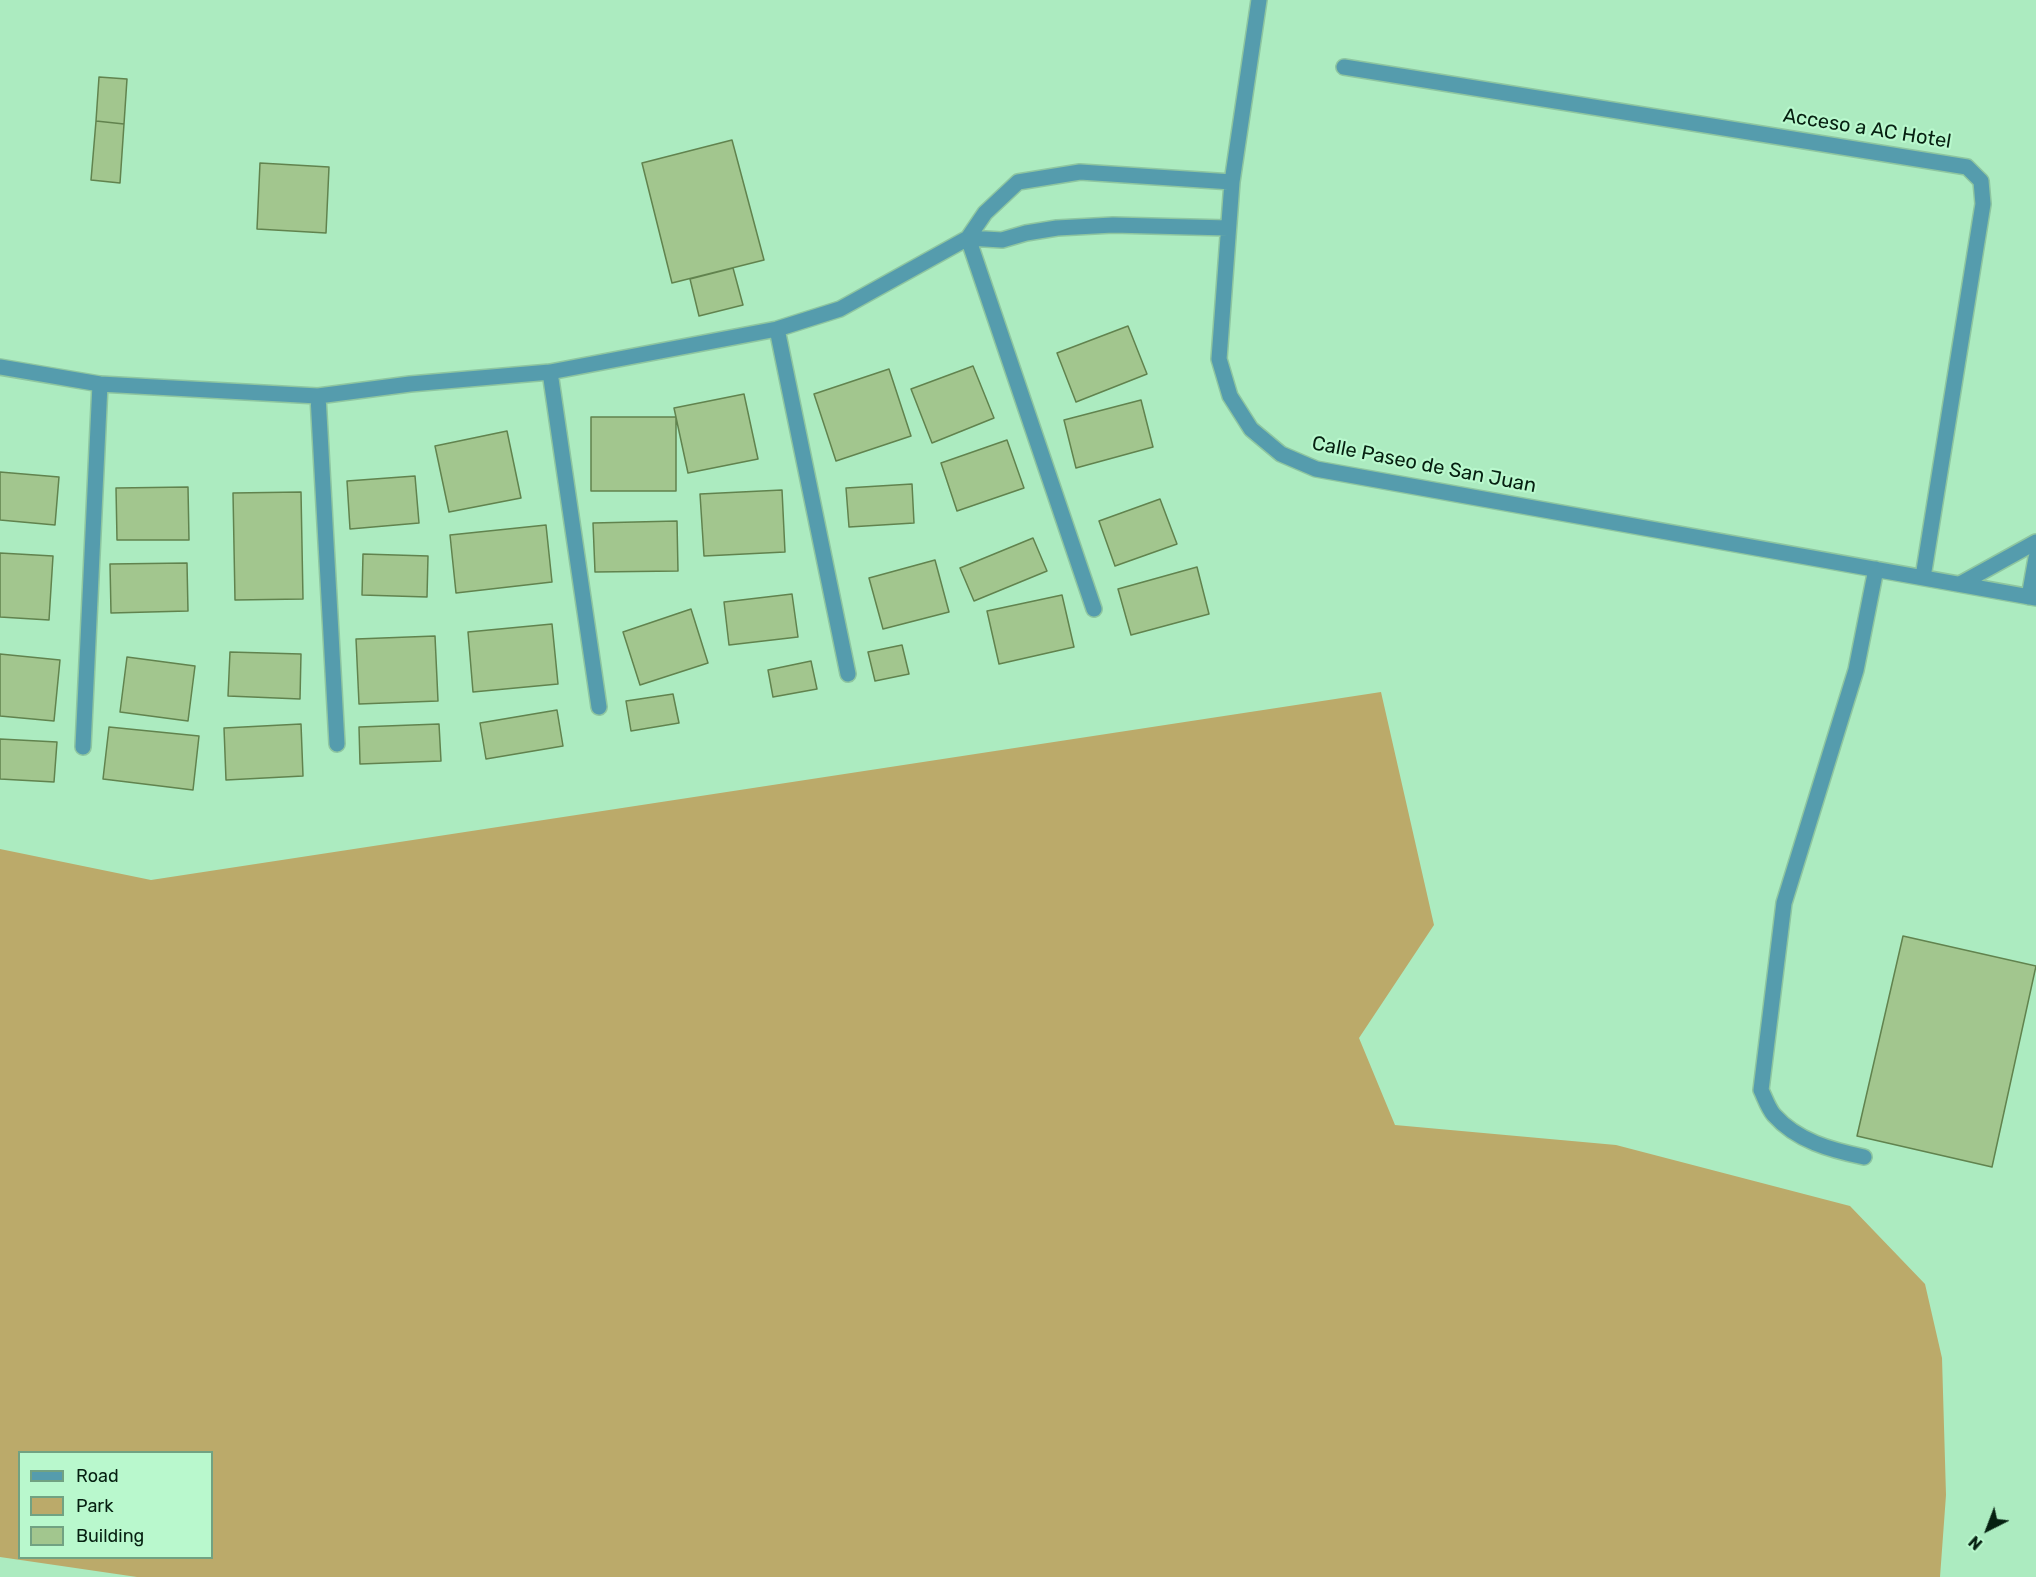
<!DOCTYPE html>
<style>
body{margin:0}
#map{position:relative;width:2036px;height:1577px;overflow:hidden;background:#acebc0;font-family:Rubik,sans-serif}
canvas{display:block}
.legend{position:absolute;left:18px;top:1451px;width:195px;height:108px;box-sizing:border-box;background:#b9f8cd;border:2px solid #71a282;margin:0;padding:8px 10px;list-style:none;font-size:18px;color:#062011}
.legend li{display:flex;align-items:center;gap:12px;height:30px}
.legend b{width:30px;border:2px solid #71a282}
.north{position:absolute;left:1958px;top:1499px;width:60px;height:60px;-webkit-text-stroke:4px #b9f8cd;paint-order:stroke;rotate:222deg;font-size:16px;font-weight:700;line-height:24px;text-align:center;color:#062011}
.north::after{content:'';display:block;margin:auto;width:21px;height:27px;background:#062011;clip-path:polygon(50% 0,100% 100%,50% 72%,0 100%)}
</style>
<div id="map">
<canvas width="2036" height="1577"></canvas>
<ul class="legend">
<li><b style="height:8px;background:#559cad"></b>Road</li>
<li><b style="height:16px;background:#bbaa6a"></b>Park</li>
<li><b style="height:16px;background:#a2c68e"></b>Building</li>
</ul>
<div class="north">N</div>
</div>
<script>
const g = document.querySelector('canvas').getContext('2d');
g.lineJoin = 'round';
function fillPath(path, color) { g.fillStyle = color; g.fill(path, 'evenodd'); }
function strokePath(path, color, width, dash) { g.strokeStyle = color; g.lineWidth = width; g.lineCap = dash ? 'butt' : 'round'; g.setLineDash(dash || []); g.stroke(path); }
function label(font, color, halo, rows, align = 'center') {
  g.font = font + ' Rubik,sans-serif'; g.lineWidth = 4.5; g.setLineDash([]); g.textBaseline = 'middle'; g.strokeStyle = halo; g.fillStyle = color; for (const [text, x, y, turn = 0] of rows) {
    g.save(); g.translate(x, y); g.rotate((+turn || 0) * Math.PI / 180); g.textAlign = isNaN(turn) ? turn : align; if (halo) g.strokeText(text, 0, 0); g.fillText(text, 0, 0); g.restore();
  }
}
const green = new Path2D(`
 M1381 692 1434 925 1359 1038 1395 1125 1616 1145 1850 1206 1925 1284 1942 1358 1946 1495 1940 1577H137L0 1557V849L151 880ZM20 1452H212V1558H20Z`);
const building = new Path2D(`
 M99 77 127 79 124 124 96 121Z
 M96 121 124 124 120 183 91 180Z
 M732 140 764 260 672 283 642 163Z
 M260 163 329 167 326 233 257 229Z
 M733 268 743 305 699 316 690 279Z
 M1128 326 1147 374 1076 402 1057 353Z
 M973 366 994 418 932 443 911 389Z
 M889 369 911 436 836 461 814 394Z
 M744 394 758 459 688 473 674 408Z
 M1141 400 1153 447 1076 468 1064 420Z
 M591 417H676V491H591Z
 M507 431 521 498 449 512 435 446Z
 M1007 440 1024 488 957 511 941 463Z
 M0 472 59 477 55 525 0 520Z
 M415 476 419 523 350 529 347 481Z
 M912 484 914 523 849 527 846 488Z
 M188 487 189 540H117L116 488Z
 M782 490 785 552 704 556 700 494Z
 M301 492 303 599 235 600 233 493Z
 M1160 499 1177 544 1115 566 1099 521Z
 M677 521 678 571 595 572 593 523Z
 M546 525 552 582 456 593 450 535Z
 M1033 538 1047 571 974 601 960 568Z
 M0 553 53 556 49 620 0 617Z
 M363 554 428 556 427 597 362 595Z
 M935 560 949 612 883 629 869 578Z
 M187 563 188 611 111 613 110 564Z
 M1197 567 1209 614 1131 635 1118 589Z
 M792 594 798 637 729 645 724 602Z
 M1062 595 1074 647 999 664 987 611Z
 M691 609 708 663 640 685 623 632Z
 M552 624 558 684 473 692 468 632Z
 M435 636 438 701 359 704 356 639Z
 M902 645 909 674 875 681 868 652Z
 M230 652 301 654 300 699 228 696Z
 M0 654 60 660 54 721 0 716Z
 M127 657 195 666 188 721 120 712Z
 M811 661 817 689 773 697 768 670Z
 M673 694 679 723 631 731 626 701Z
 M557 710 563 746 486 759 480 723Z
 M301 724 303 776 226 780 224 728Z
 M439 724 441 761 360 764 359 727Z
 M109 727 199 736 193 790 103 779Z
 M0 739 57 742 54 782 0 779Z
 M1903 936 2036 966 1992 1167 1857 1136Z`);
const minor = new Path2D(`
 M1259 0 1232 182 1219 359 1230 396 1251 429 1281 454 1316 469 2036 598
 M1344 67 1967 167 1981 181 1983 204 1923 577
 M968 238 1094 609
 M968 238 1002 240 1026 233 1057 228 1113 225 1228 228
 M777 329 848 674
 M0 367 100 384 318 396 410 384 550 372 777 329 840 309 968 238 985 213 1018 182 1080 172 1232 182
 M550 372 599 707
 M318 396 337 744
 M1960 584 2036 542
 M2029 597 2036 558
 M83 747 100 384
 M1864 1157C1831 1150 1797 1141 1774 1115 1768 1108 1765 1098 1761 1090L1784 903 1856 670 1876 569`);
const streetNames = [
 ["Acceso a AC Hotel",1867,129,9],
 ["Calle Paseo de San Juan",1424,465,11]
];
fillPath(green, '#bbaa6a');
fillPath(building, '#a2c68e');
strokePath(building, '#61834e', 1.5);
strokePath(minor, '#8ec6a0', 18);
strokePath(minor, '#559cad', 15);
label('20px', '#062011', '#b9f8cd', streetNames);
</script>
